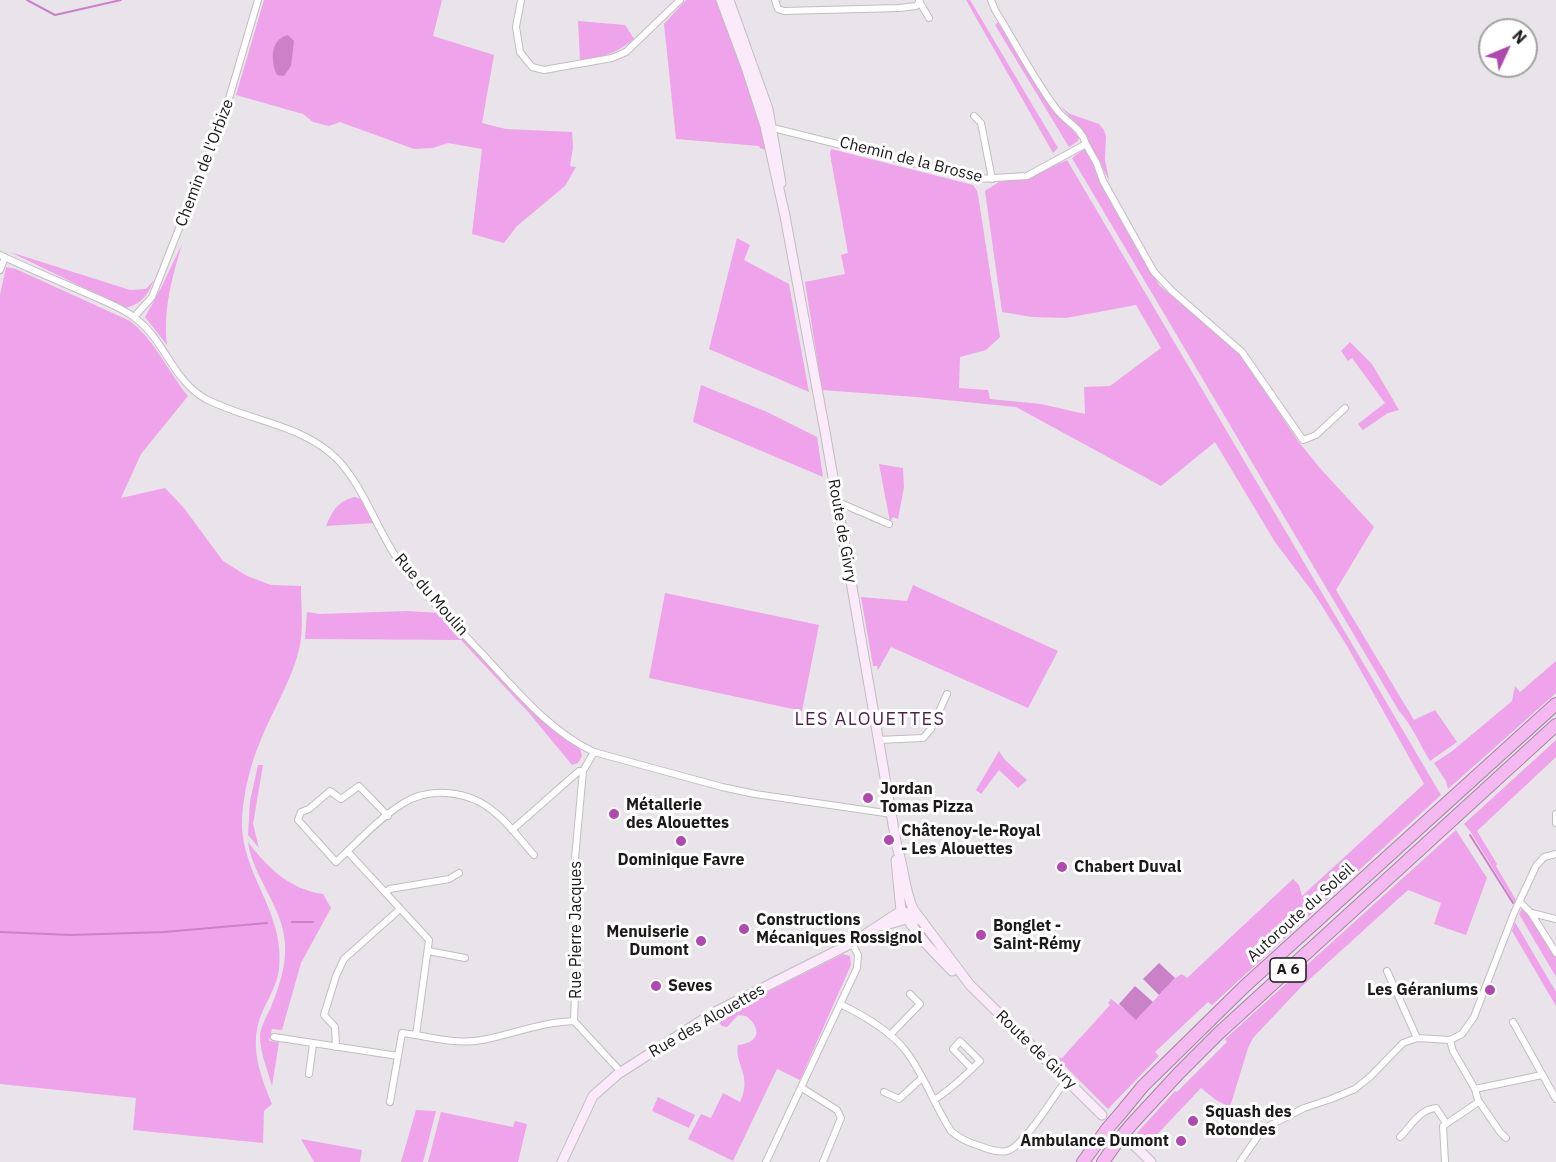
<!DOCTYPE html>
<meta charset="utf-8">
<style>
body{margin:0}
#map{position:relative;width:1556px;height:1162px;overflow:hidden;background:#e9e4e9;font-family:"IBM Plex Sans",sans-serif}
canvas{display:block}
.north{position:absolute;left:1478px;top:18px;width:60px;height:60px;box-sizing:border-box;background:#fff;border:2px solid #a4a3a3;border-radius:50%;rotate:46deg;font-size:16px;font-weight:700;line-height:24px;text-align:center;color:#1b191a}
.north::after{content:'';display:block;margin:auto;width:21px;height:27px;background:#af49ad;clip-path:polygon(50% 0,100% 100%,50% 72%,0 100%)}
</style>
<div id="map">
<canvas width="1556" height="1162"></canvas>
<div class="north">N</div>
</div>
<script>
const g = document.querySelector('canvas').getContext('2d');
g.lineJoin = 'round';
function fillPath(path, color) { g.fillStyle = color; g.fill(path, 'evenodd'); }
function strokePath(path, color, width, dash) { g.strokeStyle = color; g.lineWidth = width; g.lineCap = dash ? 'butt' : 'round'; g.setLineDash(dash || []); g.stroke(path); }
function label(font, color, halo, rows, align = 'center') {
  g.font = font + ' "IBM Plex Sans",sans-serif'; g.lineWidth = 6; g.setLineDash([]); g.textBaseline = 'middle'; g.strokeStyle = halo; g.fillStyle = color; for (const [text, x, y, turn = 0] of rows) {
    g.save(); g.translate(x, y); g.rotate((+turn || 0) * Math.PI / 180); g.textAlign = isNaN(turn) ? turn : align; if (halo) g.strokeText(text, 0, 0); g.fillText(text, 0, 0); g.restore();
  }
}
const green = new Path2D(`
 M264 0H442L433 36 494 55 482 123 506 129 572 132 573 147 570 166 576 167 565 186 517 226 504 243 472 234 482 149 448 143 433 148 414 149 340 122 329 126 313 122 303 114 236 95Z
 M686 0H717L757 108 766 150 760 148 759 146 676 139 664 24Z
 M966 0H970L1058 148 1053 153Z
 M578 21 625 25 634 39C615 54 604 57 580 60Z
 M998 22 1056 113 1079 137 1078 141 1069 147 995 25Z
 M1060 106 1070 114 1099 124 1104 130 1106 136 1105 160 1109 180 1092 149 1087 136Z
 M831 149 973 185 977 191 979 201 1000 337 986 350 960 357 959 388 988 390 990 399 1041 404 1085 414 1084 387 1110 386 1161 348 1136 305 1066 318 1032 317 1002 312 985 191 999 182 1028 177 1067 160 1441 795 1212 1005 1208 1002 1155 1052 1159 1056 1108 1109 1056 1057 1062 1058 1110 1005 1108 1003 1111 999 1137 1019 1175 978 1182 974 1187 978 1293 879 1299 885 1302 896 1424 784 1347 646 1315 595 1275 542 1215 442 1161 486 1016 407 916 397 822 390 805 282 845 274 841 255 848 253 830 154Z
 M1084 149 1095 165 1100 181 1159 285 1240 353 1298 441 1319 467 1374 527 1336 590 1414 720 1435 710 1457 742 1430 761C1420 745 1412 725 1399 711L1072 158Z
 M737 238 750 245 744 260 789 284 809 392 709 349Z
 M182 244C172 278 163 309 167 345L145 317 161 288Z
 M10 252 130 290 146 289 154 280C147 295 143 303 126 308Z
 M6 267 16 269 130 321C155 340 168 372 188 396L141 454 121 498 165 488 184 508 223 561 247 576 271 585 301 586C301 606 304 630 299 650 291 682 272 711 260 742 250 765 244 792 242 817 239 873 286 912 279 969 277 989 262 1006 258 1025 251 1051 262 1080 272 1104L264 1111 263 1143 133 1130 136 1098 0 1084V295Z
 M1350 342 1372 364 1399 410 1388 413 1363 430 1358 424 1385 403 1352 358 1348 361 1341 351Z
 M701 385 767 412 817 437 823 477 693 422Z
 M879 464 903 468 904 487 898 519 893 517 890 522Z
 M355 497 361 499 374 523 326 526C333 510 338 501 355 497Z
 M913 585 1058 651 1028 708 891 647 878 670 877 666H873L861 597 907 601Z
 M665 593 819 625 802 711 649 678Z
 M407 611 440 613 562 735 580 749 582 756 578 763 572 765 529 713 461 640 305 639 307 612 320 614Z
 M1556 661V693L1448 789 1446 781 1434 763 1451 752 1512 701 1515 686 1520 692Z
 M1556 740V757L1477 831 1497 864 1496 866 1516 900 1515 904 1470 831 1464 824Z
 M999 751 1005 760 1027 780 1018 788 999 770 981 794 976 790Z
 M258 765H263L253 824 259 848 248 835 250 801Z
 M1456 830 1487 878 1466 935 1434 924 1441 903 1408 890 1301 987 1253 1038 1248 1048 1230 1107 1216 1100 1201 1088 1148 1144 1137 1133 1175 1091 1177 1092 1227 1042 1225 1039Z
 M248 842C268 868 289 889 323 894L331 908 301 963 282 1030 272 1029 269 1041 279 1042 272 1086C268 1071 260 1053 260 1037 260 1027 267 1016 271 1007 279 986 286 968 285 945 284 908 253 878 248 842Z
 M1523 907 1556 958V977L1519 914Z
 M1515 922 1556 992V1006L1512 931Z
 M843 954 850 956 851 965 800 1080 777 1069 733 1161 688 1139 701 1114 711 1118 723 1093 740 1102C753 1075 734 1065 738 1045 760 1043 762 1028 746 1016L738 1015 727 1027 722 1026 715 1018Z
 M658 1097 695 1115 689 1128 652 1111Z
 M416 1110 436 1111 423 1162H401Z
 M441 1112 513 1127 515 1121 527 1124 518 1162H428Z
 M301 1139 362 1150 360 1162H314Z`);
const water = new Path2D(`
 M288 35 294 41 291 66 284 76 277 75C271 63 269 39 288 35Z
 M1159 963 1175 978 1159 995 1143 979Z
 M1135 986 1153 1002 1136 1020 1119 1004Z`);
const stream = new Path2D(`
 M27 0 55 15 121 0
 M1470 835 1513 903
 M292 922H313
 M0 932 71 935 164 932 267 923`);
const street = new Path2D(`
 M521 0 516 27 520 52 532 67 544 70 612 58 626 52 680 0
 M775 0 778 9 784 11 899 8 916 6 920 2
 M919 1 929 18
 M974 116 981 123 992 179
 M769 127 978 179 1027 176 1086 144C1081 127 1067 123 1057 110 1034 80 1015 42 995 10L991 0
 M1086 144 1097 164 1103 181 1154 272 1172 291 1242 352 1303 440 1316 435 1345 408
 M0 255C31 270 64 283 95 297 109 303 124 309 135 318 165 340 172 380 206 399 248 421 302 424 337 459 364 487 376 528 398 560 419 590 448 617 473 644 510 682 545 729 594 752L722 787 755 794 892 814
 M0 270 5 257
 M134 317 152 297 225 112 258 0
 M838 502 889 524
 M878 740 923 738 931 729 947 694
 M1556 814V823
 M388 816 359 786 341 799 330 791 309 809 301 812 298 820 336 862C357 843 378 819 402 804 430 786 469 791 493 811 509 823 521 841 534 855
 M512 830 579 771H583
 M348 852 429 940 416 1035C437 1039 460 1044 482 1040 513 1034 542 1022 574 1021
 M386 892 390 889 449 879 459 873
 M1520 902 1531 913 1556 953
 M1532 913 1556 919
 M428 951 465 958
 M1387 971 1417 1038
 M840 1004C863 1015 889 1030 905 1050 924 1074 934 1105 951 1131 959 1138 969 1143 980 1146 988 1149 998 1153 1007 1151 1023 1147 1055 1095 1066 1080
 M574 1021 576 966 574 869 583 771 594 752
 M574 1021 621 1072
 M1513 1022 1556 1099
 M890 1035 920 1004 910 994
 M274 1037 398 1056
 M1450 1040 1453 1051 1475 1089 1478 1100 1500 1132 1506 1138
 M336 1047 335 1027 324 1015 336 976 344 959 400 909
 M309 1074 313 1044
 M802 1088 837 1110 841 1118 823 1162
 M1475 1089 1542 1075
 M884 1092 899 1099 922 1078
 M934 1100C951 1089 965 1076 980 1061L960 1041 953 1049 972 1069
 M390 1102 402 1033 416 1035
 M1400 1137C1411 1126 1420 1109 1436 1108L1446 1123
 M766 1162 857 968 858 955 852 943
 M1240 1162 1258 1136 1269 1126 1304 1108 1331 1099 1355 1089 1371 1076 1403 1043 1417 1038 1450 1040 1462 1034 1474 1017 1514 913 1536 866 1544 857 1556 854
 M1445 1162 1443 1126 1477 1103 1478 1100`);
const secondary = new Path2D(`
 M721 0 747 70 765 126 785 216 826 437 897 847C904 867 904 889 913 909L970 985 1102 1115
 M729 0 768 109 781 183
 M896 860 901 911 926 944 952 971
 M882 926 906 919 909 914
 M1131 1142 1151 1162
 M562 1162 593 1096 618 1074 715 1012 852 943 901 911 913 915 917 920`);
const highway = new Path2D(`
 M1120 1114 1143 1086 1245 986 1556 704
 M1130 1126 1179 1073 1219 1033 1556 725
 M1083 1162 1107 1129
 M1103 1162 1117 1142`);
const highwayBridge = new Path2D(`
 M1107 1129 1120 1114
 M1117 1142 1130 1126`);
const markers = [
 [868,798,6,"#af49ad"],
 [614,814,6,"#af49ad"],
 [889,840,6,"#af49ad"],
 [681,841,6,"#af49ad"],
 [1062,867,6,"#af49ad"],
 [744,929,6,"#af49ad"],
 [981,935,6,"#af49ad"],
 [701,941,6,"#af49ad"],
 [656,986,6,"#af49ad"],
 [1490,990,6,"#af49ad"],
 [1193,1121,6,"#af49ad"],
 [1181,1141,6,"#af49ad"]
];
const shields = [
 [1288,970,36]
];
const shieldNames = [
 ["A 6",1288,970]
];
const streetNames = [
 ["Chemin de la Brosse",911,160,14],
 ["Chemin de l'Orbize",205,163,-69],
 ["Route de Givry",842,531,80],
 ["Rue du Moulin",431,595,49],
 ["Autoroute du Soleil",1301,913,-42],
 ["Rue Pierre Jacques",576,930,-90],
 ["Rue des Alouettes",707,1021,-30],
 ["Route de Givry",1036,1050,44]
];
const poiNames = [
 ["Jordan",880,789],
 ["Tomas Pizza",880,807],
 ["Métallerie",626,805],
 ["des Alouettes",626,823],
 ["Châtenoy-le-Royal",901,831],
 ["- Les Alouettes",901,849],
 ["Dominique Favre",681,860,"center"],
 ["Chabert Duval",1074,867],
 ["Constructions",756,920],
 ["Mécaniques Rossignol",756,938],
 ["Bonglet -",993,926],
 ["Saint-Rémy",993,944],
 ["Menuiserie",689,932,"right"],
 ["Dumont",689,950,"right"],
 ["Seves",668,986],
 ["Les Géraniums",1478,990,"right"],
 ["Squash des",1205,1112],
 ["Rotondes",1205,1130],
 ["Ambulance Dumont",1169,1141,"right"]
];
const neighbourhoodNames = [
 ["LES ALOUETTES",870,720]
];
fillPath(green, '#eea3ea');
fillPath(water, '#cb81c8');
strokePath(stream, '#cb81c8', 2);
strokePath(street, '#c2bdc1', 8);
strokePath(secondary, '#c2bdc1', 11);
strokePath(highway, '#a781a5', 14);
strokePath(street, '#fff', 6);
strokePath(secondary, '#fbeafa', 9);
strokePath(highway, '#f3b9f0', 12);
strokePath(highwayBridge, '#a781a5', 14, []);
strokePath(highwayBridge, '#f3b9f0', 12);
for (const [x, y, r, color] of markers) { const dot = new Path2D(); dot.arc(x, y, r, 0, 2 * Math.PI); g.fillStyle = color; g.fill(dot); strokePath(dot, '#fff', 2); }
for (const [x, y, w] of shields) { const box = new Path2D(); box.roundRect(x - w / 2, y - 12, w, 24, 4.5); g.fillStyle = '#fff'; g.fill(box); strokePath(box, '#1b191a', 1.5); }
label('bold 15px', '#1b191a', null, shieldNames);
label('16px', '#1b191a', '#fff', streetNames);
label('bold 16px', '#1b191a', '#fff', poiNames, 'left');
g.letterSpacing = '1.5px';
label('18px', '#4d1c4c', '#fff', neighbourhoodNames);
g.letterSpacing = '0px';
</script>
